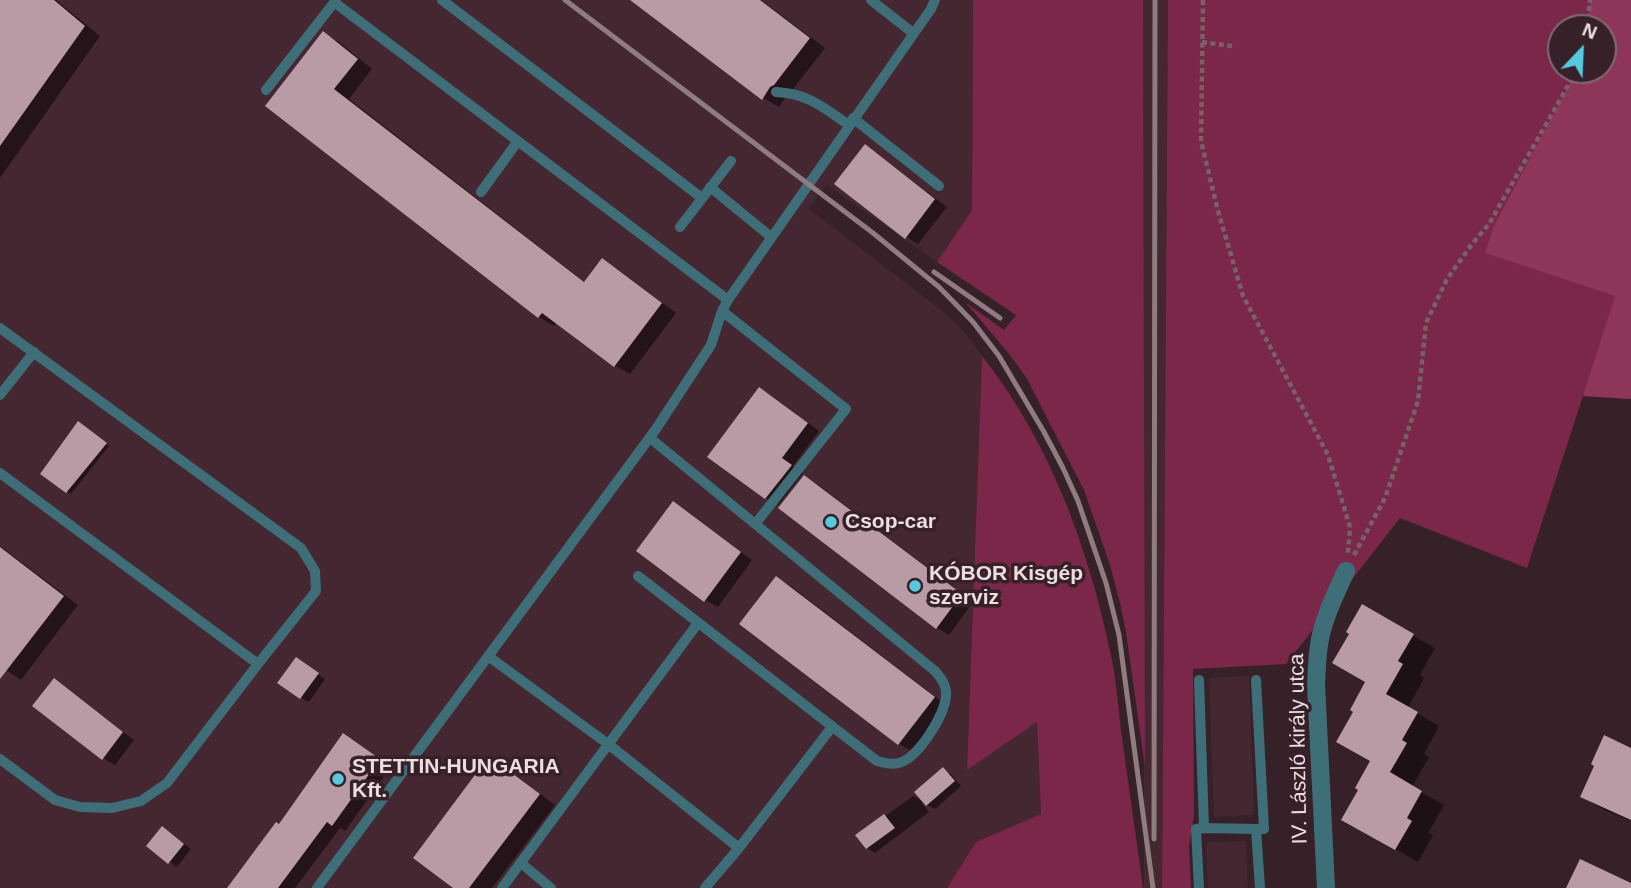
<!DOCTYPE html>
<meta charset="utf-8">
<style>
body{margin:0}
#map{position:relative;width:1631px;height:888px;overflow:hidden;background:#372128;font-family:Arial,sans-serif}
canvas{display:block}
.north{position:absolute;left:1547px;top:14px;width:70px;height:70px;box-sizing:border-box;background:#372128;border:2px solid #7f6c72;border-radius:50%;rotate:23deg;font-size:19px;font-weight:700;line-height:28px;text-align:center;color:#ecdde1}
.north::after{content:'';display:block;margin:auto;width:24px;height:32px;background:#55cadf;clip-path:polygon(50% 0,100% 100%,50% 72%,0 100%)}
</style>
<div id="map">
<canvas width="1631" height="888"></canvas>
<div class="north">N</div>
</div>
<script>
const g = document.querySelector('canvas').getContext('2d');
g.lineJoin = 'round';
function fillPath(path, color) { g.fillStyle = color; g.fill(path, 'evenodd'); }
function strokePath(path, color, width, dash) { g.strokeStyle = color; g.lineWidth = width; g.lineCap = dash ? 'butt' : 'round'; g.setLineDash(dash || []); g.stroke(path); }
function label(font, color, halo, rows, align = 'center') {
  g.font = font + ' Arial,sans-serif'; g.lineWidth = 7; g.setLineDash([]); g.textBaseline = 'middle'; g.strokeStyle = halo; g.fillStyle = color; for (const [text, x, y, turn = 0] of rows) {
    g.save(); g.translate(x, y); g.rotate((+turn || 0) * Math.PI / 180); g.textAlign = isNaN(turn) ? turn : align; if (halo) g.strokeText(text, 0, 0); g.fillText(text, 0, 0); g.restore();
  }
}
const built = new Path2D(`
 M0 0H973L972 210 937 262 827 185 808 208 945 313 966 334 982 356 967 769 1037 722 1041 815 976 842 947 888H0Z
 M1143 0H1168L1162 888H1144Z
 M1249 676 1254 815 1214 817 1209 678Z
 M1246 841 1248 888H1208L1206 842Z`);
const green = new Path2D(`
 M973 0H1143L1145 767 1126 632 1120 603 1110 565 1084 490 1026 377 1006 350 966 303 1004 330 1016 315 937 262 972 210Z
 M1168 0H1631V399L1583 396 1527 568 1400 518 1286 664 1193 669 1194 815 1189 846 1191 888H1162ZM1561 28H1603V70H1561Z
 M982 356C1049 440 1088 547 1110 651 1116 677 1118 704 1121 730 1128 783 1136 835 1143 888H947L976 842 1041 814 1037 722 967 770Z`);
const forest = new Path2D(`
 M1590 0H1631V399L1583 396 1615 296 1485 253 1494 226 1577 70H1603V28H1587Z`);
const shadow = new Path2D(`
 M0 0H56L100 36 0 178Z
 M633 0H761L825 48 790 93 786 96 779 107 763 98Z
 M323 34 339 42 372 69 349 99 586 283 602 261 617 269 676 313 630 374 615 366 557 322 554 326 539 317 267 106Z
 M877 154 947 207 918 244 906 237Z
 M760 389 772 396 819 431 793 466 803 473 778 505 766 498Z
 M82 425 109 446 71 494 43 473Z
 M805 477 817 484 973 602 949 635 937 628Z
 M685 511 752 560 718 607 705 600 638 551Z
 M0 546 78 605 21 680 0 666Z
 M776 578 792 587 950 708 915 753 899 744Z
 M1362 607 1435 648 1420 675 1424 678 1408 708 1439 726 1424 754 1429 757 1412 787 1444 805 1428 833 1433 835 1418 862 1344 820 1361 790 1372 760 1368 682 1352 633Z
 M304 664 325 679 309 702 301 698Z
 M54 681 66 688 134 740 115 765 103 758Z
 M356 742 391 767 345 831 340 828 295 888H230Z
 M1631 750V821L1605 810 1582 797Z
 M490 758 506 768 555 805 492 888H456Z
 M943 770 951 774 961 786 935 809 921 802 929 812 875 853 867 848 858 836 913 796 924 802Z
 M170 833 191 849 177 867 148 846Z`);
const building = new Path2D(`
 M0 0H54L85 26 0 146Z
 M630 0H760L810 38 774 85 770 87 762 100Z
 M323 31 358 59 334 89 584 282 602 258 662 303 614 367 542 313 538 318 265 106Z
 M865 144 935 199 905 239 834 184Z
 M759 387 808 423 782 458 792 465 765 499 707 457Z
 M78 421 107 443 66 493 40 474Z
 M804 475 962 594 936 629 778 508Z
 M673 501 741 552 704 602 636 551Z
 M0 547 64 596 0 679Z
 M776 576 935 697 898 745 739 624Z
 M1362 604 1414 634 1398 661 1403 664 1386 694 1418 712 1402 740 1407 743 1390 772 1422 791 1407 818 1412 821 1395 850 1341 820 1358 790 1355 788 1370 761 1336 742 1353 712 1350 710 1365 682 1332 663 1349 634 1346 632Z
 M296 657 319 673 300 699 277 683Z
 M54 678 123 732 102 760 32 706Z
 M343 733 380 759 332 826 327 822 278 888H227L276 822 279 824Z
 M1604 735 1631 748V820L1580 797 1594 766 1591 764Z
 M489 756 540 794 469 888H453L413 858Z
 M943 767 955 781 926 806 914 792Z
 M884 814 895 828 866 849 855 835Z
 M162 826 184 844 168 864 146 846Z
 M1580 859 1631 883V888H1566Z`);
const path = new Path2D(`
 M1203 0 1201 141 1218 211 1243 296 1328 455 1350 527 1348 553
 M1587 28 1590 0
 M1202 42 1232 46
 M1354 555 1385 498 1418 401 1426 323 1447 279 1472 244 1489 224 1577 70`);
const service = new Path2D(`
 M442 0 702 198
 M871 0 913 33
 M334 2 728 300
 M266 90 336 0
 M776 92C810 94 822 107 849 125
 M853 118 939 186
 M710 187 771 237
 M481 192 518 141
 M680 227 731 161
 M722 311 846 409 756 523
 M0 328 301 548 315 571 316 591 258 664
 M0 395 34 352
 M0 473 258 664 167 783 141 801 112 808 80 807 55 800 0 759
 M638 576 877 761C884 763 892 765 899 763 918 758 945 715 946 696 947 686 942 679 935 671L650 438
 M488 656 608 744 739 848
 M1256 680 1264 829H1256L1260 888
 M1204 828 1256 829
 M521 863 551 888
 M317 888 656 429 711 345 722 311 728 300 931 9 935 0
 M502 888 698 623
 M705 888 739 848 832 727
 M1199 888 1196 829 1204 828 1199 680`);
const minor = new Path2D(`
 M1326 888 1316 684C1317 669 1317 654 1320 639 1325 615 1336 593 1346 571`);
const rail = new Path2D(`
 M565 0 873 233 939 287 973 322 999 356 1044 432 1063 468 1078 501 1106 583 1119 635 1153 888
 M934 272 1000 318
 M1154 839 1155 0`);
const markers = [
 [831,522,7,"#55cadf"],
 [915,586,7,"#55cadf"],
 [338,779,7,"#55cadf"]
];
const poiNames = [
 ["Csop-car",845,522],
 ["KÓBOR Kisgép",929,574],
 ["szerviz",929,598],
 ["STETTIN-HUNGARIA",352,767],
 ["Kft.",352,791]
];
const streetNames = [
 ["IV. László király utca",1299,749,-91]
];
fillPath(built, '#442731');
fillPath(green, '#7a274a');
fillPath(forest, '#8d3659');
fillPath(shadow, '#0007');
fillPath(building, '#b89ba4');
strokePath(path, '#766268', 4.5, [5, 3.5]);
strokePath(service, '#3e6f79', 10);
strokePath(minor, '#3e6f79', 18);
strokePath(rail, '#8f7c82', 5);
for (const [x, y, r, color] of markers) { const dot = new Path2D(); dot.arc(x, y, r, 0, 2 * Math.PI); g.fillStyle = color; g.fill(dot); strokePath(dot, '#372128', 2.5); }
label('bold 21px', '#ecdde1', '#372128', poiNames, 'left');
label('21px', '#ecdde1', '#372128', streetNames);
</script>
